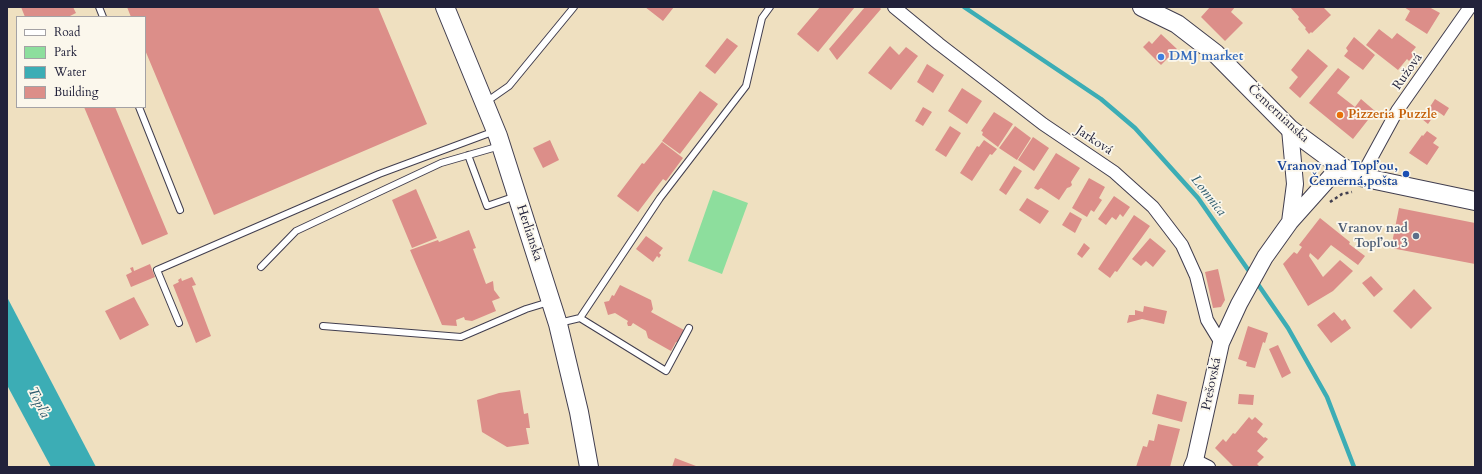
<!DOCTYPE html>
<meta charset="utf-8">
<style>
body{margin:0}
#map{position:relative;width:1482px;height:474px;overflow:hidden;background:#efe0c0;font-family:Cardo,serif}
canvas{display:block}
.frame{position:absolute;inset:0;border:8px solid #22223b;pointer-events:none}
.legend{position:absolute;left:16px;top:16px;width:130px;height:92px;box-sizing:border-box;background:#fbf7ec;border:1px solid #a4a2a5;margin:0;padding:5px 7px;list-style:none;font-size:12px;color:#22223b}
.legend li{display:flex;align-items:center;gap:8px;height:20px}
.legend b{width:20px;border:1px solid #a4a2a5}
</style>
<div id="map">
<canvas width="1482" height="474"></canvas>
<div class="frame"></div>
<ul class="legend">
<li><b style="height:5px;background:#fff"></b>Road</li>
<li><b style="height:11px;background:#8dde9d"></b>Park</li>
<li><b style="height:11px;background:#3cadb5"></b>Water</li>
<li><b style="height:11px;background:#dc8e89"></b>Building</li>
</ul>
</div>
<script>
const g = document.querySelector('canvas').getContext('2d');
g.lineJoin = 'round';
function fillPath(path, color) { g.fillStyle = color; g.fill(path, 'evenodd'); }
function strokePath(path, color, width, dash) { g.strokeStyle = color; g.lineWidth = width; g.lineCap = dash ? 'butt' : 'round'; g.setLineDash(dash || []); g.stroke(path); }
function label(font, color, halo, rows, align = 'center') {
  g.font = font + ' Cardo,serif'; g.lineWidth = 3.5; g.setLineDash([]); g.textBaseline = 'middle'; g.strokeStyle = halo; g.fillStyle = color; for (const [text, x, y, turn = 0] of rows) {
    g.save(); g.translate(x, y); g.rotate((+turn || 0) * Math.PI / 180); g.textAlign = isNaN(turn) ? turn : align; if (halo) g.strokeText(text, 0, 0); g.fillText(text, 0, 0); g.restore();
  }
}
const green = new Path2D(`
 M713 190 748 203 722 274 688 261Z`);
const water = new Path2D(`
 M7 297 96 467H51L8 387 7 385Z`);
const stream = new Path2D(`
 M964 7 1101 99 1135 128 1198 198 1251 274
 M1255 280 1288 328 1327 397 1354 467`);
const building = new Path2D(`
 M21 7H73L76 13 68 17H25Z
 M127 7H378L427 124 214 215 145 50V17H131Z
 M645 7H674L663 21Z
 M820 7H855L818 52 797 34Z
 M865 7H879L881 9 837 60 829 49Z
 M1210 7H1235L1231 12 1243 23 1225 41 1201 17Z
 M1290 7H1323L1331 15 1312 33 1311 32 1309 34 1305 29 1306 28 1298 19 1299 17Z
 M1404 7H1429L1440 13 1427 34 1405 20 1410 11Z
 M1379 29 1392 39 1397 33 1416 47 1411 53 1414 55 1409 61 1407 59 1398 70 1366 45Z
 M1161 34 1177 49 1161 65 1143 47 1149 41 1152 44Z
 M1354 37 1375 55 1363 70 1344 56 1348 51 1346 48Z
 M727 38 738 46 715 74 705 66Z
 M890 46 899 55 906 47 918 56 891 90 868 73Z
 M1308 49 1328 66 1300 98 1289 88 1298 77 1291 70Z
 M927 64 944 75 933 93 917 82Z
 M1338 68 1350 77 1337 93 1355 107 1361 99 1375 111 1353 139 1309 103Z
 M962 88 982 101 967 124 948 111Z
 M700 91 718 104 680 154 662 141Z
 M1435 99 1449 108 1444 116 1437 111 1428 124 1422 119Z
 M84 107H115L168 234 142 245Z
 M923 107 932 112 923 126 915 121Z
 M994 112 1013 124 998 147 982 135 983 132 981 131Z
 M950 126 961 133 946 157 935 150Z
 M1015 126 1031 138 1017 160 999 148Z
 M1427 131 1437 138 1433 143 1439 147 1427 165 1409 153 1422 135 1423 136Z
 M1033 137 1049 148 1034 171 1018 160Z
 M550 140 559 160 543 168 533 148Z
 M984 140 997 149 992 155 990 154 972 181 960 173 977 146 979 147Z
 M662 142 683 158 666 181 663 179 638 212 617 196 642 163 644 164Z
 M1056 153 1080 168 1071 182 1072 185 1070 187 1067 188 1059 200 1041 188 1038 190 1034 188Z
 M1014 166 1022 171 1006 195 999 190Z
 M1089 178 1105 187 1099 198 1102 200 1094 212 1091 210 1087 217 1072 208Z
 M416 189 437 238 412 248 392 200Z
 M1114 196 1130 207 1123 217 1120 214 1116 220 1112 217 1106 225 1098 219Z
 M1027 198 1049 211 1040 224 1019 210Z
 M1399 208 1475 223V264L1391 248Z
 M1070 212 1082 219 1075 233 1062 225Z
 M1134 215 1150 226 1117 272 1115 271 1110 278 1098 269Z
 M1320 218 1350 242 1349 244 1365 256 1358 265 1331 245 1318 260 1310 253 1309 256 1323 277 1340 260 1353 271 1333 291 1308 306 1283 264 1294 252 1297 254 1302 247 1299 245Z
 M469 230 476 248 473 249 486 284 493 281 494 290 500 298 492 301 496 311 472 321 465 320 464 317 456 320 457 326 442 325 410 250 438 240 439 242Z
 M646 236 663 248 659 253 661 255 659 258 657 256 653 262 636 249Z
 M1150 238 1166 251 1153 267 1146 261 1141 266 1132 259Z
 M1084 243 1090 248 1082 258 1077 254Z
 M150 264 155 277 131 287 126 275 132 272 130 268 133 267 134 271Z
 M1218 269 1225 300 1221 307 1213 308 1205 272Z
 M1371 276 1383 289 1374 297 1362 283Z
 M192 277 196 285 192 286 211 336 196 343 173 285 179 282 178 280 181 278 182 281Z
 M620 285 651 300 653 309 651 312 684 330 678 340V342H676L671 351 648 338 646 331 633 323 631 326H628L627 323 628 321 615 313 608 315 604 302 609 301 612 295 614 296Z
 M1414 289 1432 308 1411 329 1393 311Z
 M134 297 149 325 120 340 105 311Z
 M1144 306 1167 311 1164 324 1142 319 1127 323 1129 315H1135V310L1143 312Z
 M1334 312 1342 321 1345 319 1351 328 1331 343 1317 325Z
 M1248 326 1268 333 1265 343 1263 342 1255 368 1246 366 1247 362 1238 359Z
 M1278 345 1291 373 1282 378 1269 349Z
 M520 390 524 414 528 413 530 428H526L529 444 507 447 482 432 477 400 499 393Z
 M1157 394 1187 402 1182 422 1152 414Z
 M1239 394 1254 395 1253 405 1238 404Z
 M1249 417 1252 420 1255 417 1263 424 1257 432 1264 438 1265 437 1268 439 1257 451 1264 457 1257 464 1260 467H1234L1215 448 1223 439 1226 442 1233 433 1235 434Z
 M1158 424 1180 429 1170 467H1136L1143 446 1147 447 1149 440 1154 441Z
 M675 458 696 466V467H672Z`);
const path = new Path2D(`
 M1330 202 1342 194 1352 192`);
const service = new Path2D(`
 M99 7 103 17
 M486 102 509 86 574 7
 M139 107 180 210
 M468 155 487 206 516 196
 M261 267 296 231 441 163 500 146
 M580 318 666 371 689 328
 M179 323 157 270 379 174 495 131
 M559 323 580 318 660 198 746 86 762 18 770 7
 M323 326 461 337 526 309 549 302`);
const minor = new Path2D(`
 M894 7 939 44 1043 124 1114 172 1153 207 1182 245 1196 276 1207 320 1221 343
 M1361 177 1397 111 1470 7
 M1195 460 1209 467`);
const secondary = new Path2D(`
 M1290 222 1295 184 1290 129
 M1192 467 1195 460 1221 343 1239 304 1265 257 1290 222 1340 166`);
const primary = new Path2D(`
 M445 7 498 136 558 324 579 412 589 467
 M1142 7 1177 24 1216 54 1290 129 1340 166 1361 177 1475 201`);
const markers = [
 [1161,57,4,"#3f7fe0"],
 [1340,115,4,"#e8710a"],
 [1406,174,4,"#1a4fb4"],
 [1416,236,4,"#5c6f8a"]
];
const shopNames = [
 ["DMJ market",1169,57]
];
const streetNames = [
 ["Ružová",1408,72,-55],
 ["Čemernianska",1278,114,43],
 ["Jarková",1094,141,34],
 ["Herlianska",529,233,72],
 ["Prešovská",1212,384,-78]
];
const foodNames = [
 ["Pizzeria Puzzle",1348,115]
];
const transitNames = [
 ["Vranov nad Topľou,",1398,167],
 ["Čemerná,pošta",1398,182]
];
const serviceNames = [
 ["Vranov nad",1408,229],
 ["Topľou 3",1408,244]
];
const waterNames = [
 ["Lomnica",1208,196,52],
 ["Topľa",38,403,64]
];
fillPath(green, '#8dde9d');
fillPath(water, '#3cadb5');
strokePath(stream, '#3cadb5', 4.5);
fillPath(building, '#dc8e89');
strokePath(service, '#413e4f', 8);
strokePath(minor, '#413e4f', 14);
strokePath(secondary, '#413e4f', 18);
strokePath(primary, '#413e4f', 20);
strokePath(path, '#413e4f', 2.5, [3, 3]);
strokePath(service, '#fff', 6);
strokePath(minor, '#fff', 12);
strokePath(secondary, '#fff', 16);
strokePath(primary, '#fff', 18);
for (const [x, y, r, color] of markers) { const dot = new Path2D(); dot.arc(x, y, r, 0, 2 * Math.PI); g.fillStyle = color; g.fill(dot); strokePath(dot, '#fbf7ec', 1.5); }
label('bold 13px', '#366cbe', '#fbf7ec', shopNames, 'left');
label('13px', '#22223b', '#fbf7ec', streetNames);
label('bold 13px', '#c56008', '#fbf7ec', foodNames, 'left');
label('bold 13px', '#164399', '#fbf7ec', transitNames, 'right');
label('bold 13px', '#4e5e75', '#fbf7ec', serviceNames, 'right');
label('italic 14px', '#2c5a6c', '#fbf7ec', waterNames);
</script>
